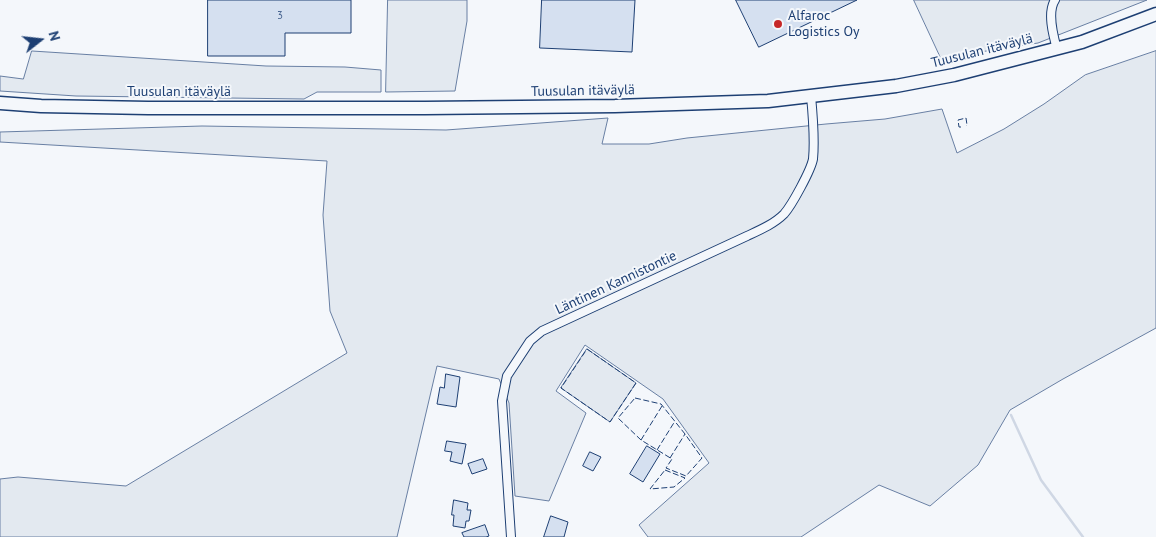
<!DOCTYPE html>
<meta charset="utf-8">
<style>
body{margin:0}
#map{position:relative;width:1156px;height:537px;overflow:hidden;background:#f4f7fb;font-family:"PT Sans",sans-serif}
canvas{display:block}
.north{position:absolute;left:15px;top:15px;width:50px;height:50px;-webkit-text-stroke:4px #f4f7fb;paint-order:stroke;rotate:74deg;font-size:14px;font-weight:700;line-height:20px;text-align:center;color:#1d3f73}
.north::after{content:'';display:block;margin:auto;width:18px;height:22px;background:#1d3f73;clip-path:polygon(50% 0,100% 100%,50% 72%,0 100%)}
</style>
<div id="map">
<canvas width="1156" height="537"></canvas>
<div class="north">N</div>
</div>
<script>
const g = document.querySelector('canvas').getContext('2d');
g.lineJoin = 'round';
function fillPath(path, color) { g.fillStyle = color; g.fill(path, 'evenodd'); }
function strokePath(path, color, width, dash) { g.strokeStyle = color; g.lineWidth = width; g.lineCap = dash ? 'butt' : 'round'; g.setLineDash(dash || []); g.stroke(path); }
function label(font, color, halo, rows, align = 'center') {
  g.font = font + ' "PT Sans",sans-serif'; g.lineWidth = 4; g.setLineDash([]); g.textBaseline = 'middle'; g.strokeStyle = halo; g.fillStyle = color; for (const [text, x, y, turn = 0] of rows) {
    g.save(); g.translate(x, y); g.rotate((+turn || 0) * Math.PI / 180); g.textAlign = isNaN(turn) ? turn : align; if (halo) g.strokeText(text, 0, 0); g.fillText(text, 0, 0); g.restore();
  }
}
const green = new Path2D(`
 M388 0H467V21L455 91 386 92Z
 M914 0H1147L1038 43 941 58Z
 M32 51 266 66 345 67 381 70V92H317L304 99 76 96 0 91V76L23 79Z
 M1156 51V328L1063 379 1010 410 978 465 930 506 879 485 801 537H648L639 525 709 463 663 399 585 345 556 391 586 413 549 501 515 496 509 403 499 379 437 366 397 537H0V479L18 477 126 486 347 353 330 311 323 215 327 161 0 142V132L202 126 446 130 608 118 602 144H649L687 138 826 124 885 119 942 109 957 153 1004 129 1044 104 1085 75Z
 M587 349 636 383 610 422 561 388Z`);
const stream = new Path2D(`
 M1011 415 1041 480 1083 537`);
const building = new Path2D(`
 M208 0H351V33H285V56H208Z
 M542 0H635L632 52 540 48Z
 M736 0H857L759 47Z
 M446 374 460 377 456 407 437 404 440 387 444 388Z
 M447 441 466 444 462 464 450 461 452 452 445 451Z
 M647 446 660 454 643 482 630 474Z
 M590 452 601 457 593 471 583 466Z
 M483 459 487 469 472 474 468 464Z
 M454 500 468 503 467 510H471L469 521H466L465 528 453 526 454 515H452Z
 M551 516 568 522 564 537H544Z
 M485 525 489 536 486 537H464L462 533Z`);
const minor = new Path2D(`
 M1055 0C1047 12 1053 35 1057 49
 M511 537 502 401 507 376 530 341 542 331 747 236C760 230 774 224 784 214 792 205 811 170 813 159 815 139 813 117 811 96`);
const primary = new Path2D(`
 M0 103 41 106 148 108H425L615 106 768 101 896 86 954 75 1082 42 1156 14`);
const fence = new Path2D(`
 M961 127H959L958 120 966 118 967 125 966 126
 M587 349 636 383 610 422 561 388Z
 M635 398 661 404 685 434 702 458 686 476 666 468 672 459 641 440 618 418Z
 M641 440 662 406
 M657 450 675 421
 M670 458 685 434
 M665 470 685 478 674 487 650 489Z`);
const markers = [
 [778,24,5,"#c62828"]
];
const numberNames = [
 ["3",280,16]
];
const poiNames = [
 ["Alfaroc",788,16],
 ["Logistics Oy",788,32]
];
const streetNames = [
 ["Tuusulan itäväylä",982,51,-14],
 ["Tuusulan itäväylä",583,91,-1],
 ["Tuusulan itäväylä",179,92],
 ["Läntinen Kannistontie",616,283,-25]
];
fillPath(green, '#e3e9f0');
strokePath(green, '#687fa3', 1);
strokePath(stream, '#cfd7e4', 2.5);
fillPath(building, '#d5e0f0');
strokePath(building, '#1d3f73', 1);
strokePath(minor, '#1d3f73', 10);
strokePath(primary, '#1d3f73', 15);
strokePath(minor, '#f4f7fb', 8);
strokePath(primary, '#f4f7fb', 12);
strokePath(fence, '#1d3f73', 1, [6, 2.5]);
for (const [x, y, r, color] of markers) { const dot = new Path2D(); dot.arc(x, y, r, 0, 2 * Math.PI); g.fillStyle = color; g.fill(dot); strokePath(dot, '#f4f7fb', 2); }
label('11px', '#4b6792', null, numberNames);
label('14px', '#1d3f73', '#f4f7fb', poiNames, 'left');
label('14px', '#1d3f73', '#f4f7fb', streetNames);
</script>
